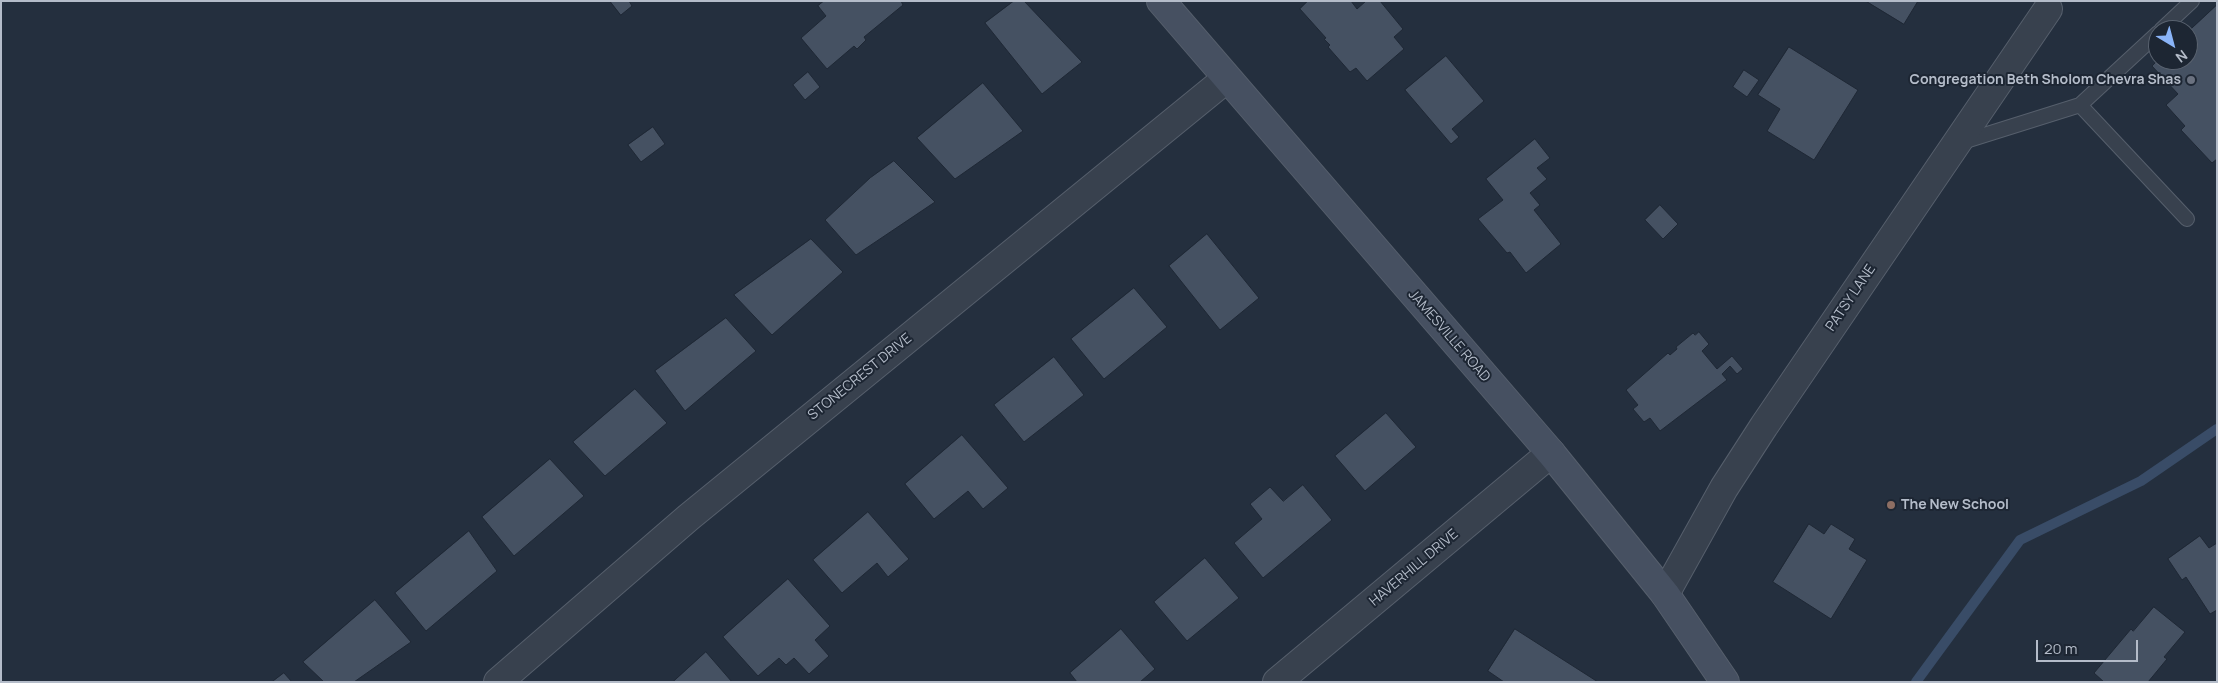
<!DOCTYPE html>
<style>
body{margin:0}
#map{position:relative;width:2218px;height:683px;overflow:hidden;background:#242f3e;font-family:Manrope,sans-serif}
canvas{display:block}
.frame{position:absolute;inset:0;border:2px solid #b4bcc9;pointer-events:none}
.north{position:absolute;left:2148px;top:20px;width:50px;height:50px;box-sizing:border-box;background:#1d2633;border:1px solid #59626f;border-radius:50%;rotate:143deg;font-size:14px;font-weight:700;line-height:20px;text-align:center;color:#b4bcc9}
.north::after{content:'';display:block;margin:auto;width:18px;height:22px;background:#8ab4f8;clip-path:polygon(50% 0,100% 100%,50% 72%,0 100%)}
.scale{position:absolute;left:2036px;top:640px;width:102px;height:22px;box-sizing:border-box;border:2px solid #b4bcc9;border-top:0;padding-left:6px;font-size:15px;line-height:18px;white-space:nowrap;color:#b4bcc9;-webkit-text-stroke:4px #1d2633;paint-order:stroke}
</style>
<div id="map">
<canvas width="2218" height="683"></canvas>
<div class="frame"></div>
<div class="north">N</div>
<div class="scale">20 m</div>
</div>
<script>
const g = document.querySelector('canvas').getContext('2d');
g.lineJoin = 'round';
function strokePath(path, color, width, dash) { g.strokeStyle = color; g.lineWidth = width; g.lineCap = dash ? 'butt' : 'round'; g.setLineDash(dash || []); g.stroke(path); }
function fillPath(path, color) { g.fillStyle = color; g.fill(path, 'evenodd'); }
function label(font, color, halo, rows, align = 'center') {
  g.font = font + ' Manrope,sans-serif'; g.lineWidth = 4; g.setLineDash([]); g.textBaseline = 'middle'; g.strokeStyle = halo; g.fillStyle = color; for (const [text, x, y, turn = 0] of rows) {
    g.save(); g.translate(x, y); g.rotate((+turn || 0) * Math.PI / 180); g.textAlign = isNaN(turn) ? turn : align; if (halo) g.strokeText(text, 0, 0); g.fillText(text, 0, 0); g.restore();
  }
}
const stream = new Path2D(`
 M1916 682 2020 540 2141 481 2217 429`);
const building = new Path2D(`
 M610 1H629L632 6 621 15Z
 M824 1H901L903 5 864 37 866 40 857 49 854 46 827 69 801 38 826 16 818 6Z
 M1014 1H1024L1082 62 1042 94 985 23Z
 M1308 1H1351L1357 9 1366 1H1380L1403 29 1394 37 1404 49 1367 81 1356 68 1350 72 1328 47 1330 45 1324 39 1326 38 1300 9Z
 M1866 1H1918L1904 24Z
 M2217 5V159L2212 163 2181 130 2185 126 2166 105 2178 94 2152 66 2158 60H2188V32Z
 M1789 47 1858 90 1814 160 1767 131 1780 109 1758 95Z
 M1446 56 1484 101 1452 129 1459 137 1451 144 1405 90Z
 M1744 70 1759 80 1747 97 1733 87Z
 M808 72 820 87 805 100 793 85Z
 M983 83 1023 131 955 179 917 138Z
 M653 127 665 144 641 162 628 145Z
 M1535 139 1550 158 1537 168 1547 179 1530 193 1540 205 1534 210 1561 244 1526 273 1510 252 1507 253 1478 219 1503 200 1486 179Z
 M894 161 935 202 856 255 825 220 870 178Z
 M1660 205 1678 224 1663 239 1645 220Z
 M1207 234 1259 298 1220 330 1169 266Z
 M811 239 843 272 772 335 734 295Z
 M1134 288 1167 327 1104 379 1071 339Z
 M726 318 756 351 685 411 655 371Z
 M1699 332 1709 344 1702 351 1717 369 1732 356 1743 369 1737 374 1730 366 1722 374 1727 380 1660 431 1650 418 1644 422 1633 409 1638 405 1626 390 1668 353 1670 355 1677 349 1676 347 1693 333 1695 335Z
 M1054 357 1084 395 1024 442 994 405Z
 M635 389 667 423 605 476 573 442Z
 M1386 413 1416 447 1365 491 1335 456Z
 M962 435 1008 488 983 509 968 491 934 519 905 484Z
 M550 459 584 496 514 556 482 517Z
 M1303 485 1332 520 1263 578 1234 543 1262 519 1250 504 1270 487 1283 501Z
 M868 512 909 559 888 577 877 563 842 593 813 560Z
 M1809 524 1824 534 1831 524 1855 539 1849 549 1867 560 1831 619 1773 582Z
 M469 531 497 571 426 631 395 593Z
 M2200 536 2209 548 2217 543V610L2210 614 2186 577 2182 580 2168 559Z
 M1205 558 1239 598 1187 641 1154 602Z
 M788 579 830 626 815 640 829 656 809 674 794 658 786 665 779 658 758 676 723 637Z
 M375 600 411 642 354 682H324L303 662Z
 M2154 607 2185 632 2164 657 2167 659 2148 682H2104L2094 673 2131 629 2133 631Z
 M1121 629 1155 669 1140 682H1077L1070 673Z
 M1515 629 1598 682H1504L1488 671Z
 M706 652 732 682H673Z
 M284 673 292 682H272Z`);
const lane = new Path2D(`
 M2161 30 2192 1
 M2080 105 2187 219
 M1959 143 2080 105 2158 33`);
const street = new Path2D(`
 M1665 594 1724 488 1764 426 2048 9
 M498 682 689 517 1226 79
 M1277 682 1551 453`);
const secondary = new Path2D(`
 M1161 1 1551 453 1665 594 1725 682`);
const markers = [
 [2191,80,5,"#6b7280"],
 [1891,505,5,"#8d6e63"]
];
const poiNames = [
 ["Congregation Beth Sholom Chevra Shas",2181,80],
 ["The New School",1901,505,"left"]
];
const streetNames = [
 ["PATSY LANE",1851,298,-56],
 ["JAMESVILLE ROAD",1449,336,49],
 ["STONECREST DRIVE",860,377,-39],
 ["HAVERHILL DRIVE",1414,568,-40]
];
strokePath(stream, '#394c67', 10);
fillPath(building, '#455162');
strokePath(building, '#1f2835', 1);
strokePath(lane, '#565f6c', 16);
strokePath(street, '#565f6c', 30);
strokePath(secondary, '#565f6c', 30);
strokePath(lane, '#38414e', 14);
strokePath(street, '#38414e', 28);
strokePath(secondary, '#465061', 28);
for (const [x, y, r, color] of markers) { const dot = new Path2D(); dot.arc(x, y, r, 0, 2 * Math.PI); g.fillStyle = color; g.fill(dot); strokePath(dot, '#1d2633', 2); }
label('bold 14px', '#b4bcc9', '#1d2633', poiNames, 'right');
label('14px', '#b4bcc9', '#1d2633', streetNames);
</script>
